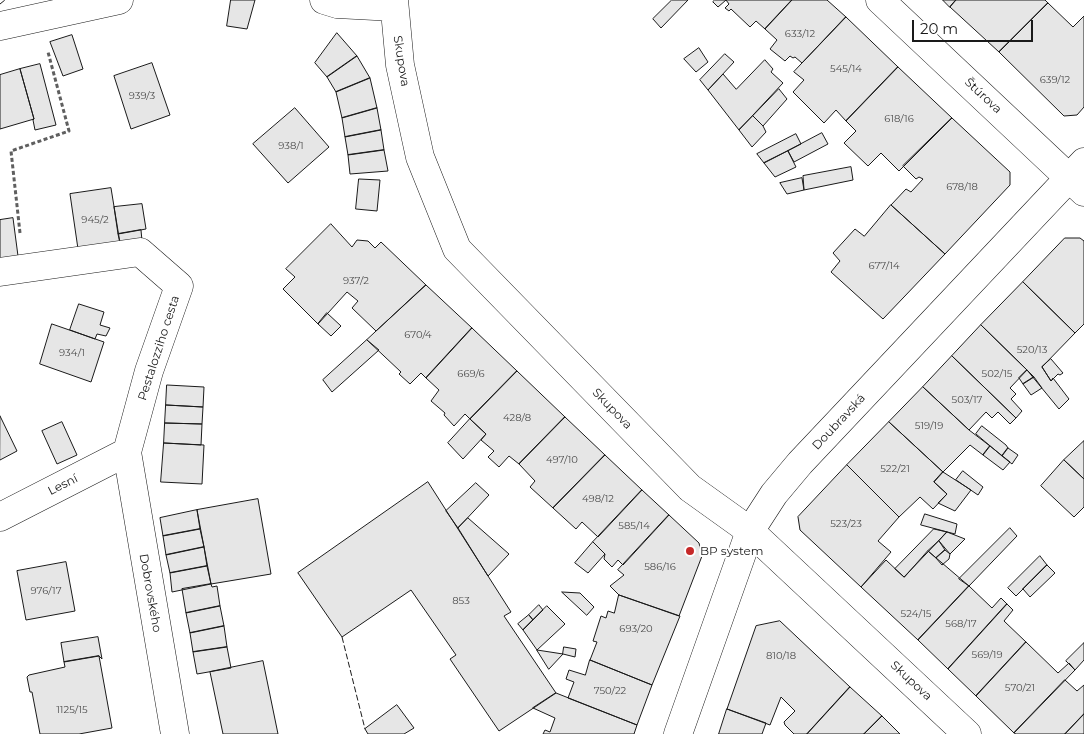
<!DOCTYPE html>
<meta charset="utf-8">
<style>
body{margin:0}
#map{position:relative;width:1084px;height:734px;overflow:hidden;background:#fff;font-family:Montserrat,sans-serif}
canvas{display:block}
.scale{position:absolute;left:912px;top:20px;width:121px;height:22px;box-sizing:border-box;border:2px solid #1a1a1a;border-top:0;padding-left:6px;font-size:15px;line-height:18px;white-space:nowrap;color:#1a1a1a;-webkit-text-stroke:4px #fff;paint-order:stroke}
</style>
<div id="map">
<canvas width="1084" height="734"></canvas>
<div class="scale">20 m</div>
</div>
<script>
const g = document.querySelector('canvas').getContext('2d');
g.lineJoin = 'round';
function fillPath(path, color) { g.fillStyle = color; g.fill(path, 'evenodd'); }
function strokePath(path, color, width, dash) { g.strokeStyle = color; g.lineWidth = width; g.lineCap = dash ? 'butt' : 'round'; g.setLineDash(dash || []); g.stroke(path); }
function label(font, color, halo, rows, align = 'center') {
  g.font = font + ' Montserrat,sans-serif'; g.lineWidth = 4; g.setLineDash([]); g.textBaseline = 'middle'; g.strokeStyle = halo; g.fillStyle = color; for (const [text, x, y, turn = 0] of rows) {
    g.save(); g.translate(x, y); g.rotate((+turn || 0) * Math.PI / 180); g.textAlign = isNaN(turn) ? turn : align; if (halo) g.strokeText(text, 0, 0); g.fillText(text, 0, 0); g.restore();
  }
}
const building = new Path2D(`
 M231 0H255L247 29 227 26Z
 M672 0H688L661 28 653 19Z
 M715 0H792L765 29 756 21 750 27 731 9 729 11 725 8 729 4 726 0 718 7 713 2Z
 M792 0H827L846 17 802 63 795 57 793 58 790 56 785 61 770 49 777 40 765 29Z
 M943 0H956L950 7Z
 M956 0H1045L1048 3 999 52 950 7Z
 M1048 3 1073 27 1084 16V107L1077 115 1064 116 999 52Z
 M846 17 898 67 846 121 836 110 824 123 793 92 804 80 794 72Z
 M337 33 357 56 327 77 315 63Z
 M72 35 83 69 63 76 50 42Z
 M699 48 708 62 696 72 684 59Z
 M725 54 734 62 708 90 700 80Z
 M357 56 370 78 336 92 327 77Z
 M765 60 773 69 771 72 783 83 739 130 708 90 723 74 736 89Z
 M152 63 170 115 131 129 114 76Z
 M40 64 56 125 35 130 33 120 34 119 20 69Z
 M898 67 952 118 899 171 881 153 868 166 844 143 856 131 846 121Z
 M20 69 34 119 0 129V75Z
 M370 78 377 108 342 118 336 92Z
 M779 89 787 99 763 126 753 116Z
 M295 108 329 147 288 183 253 144Z
 M377 108 381 130 345 137 342 118Z
 M753 116 763 126 766 132 752 147 739 130Z
 M952 118 1010 172V185L945 254 891 205 906 189 911 192 923 179 919 177 916 179 903 166Z
 M381 130 384 150 348 155 345 137Z
 M822 133 828 144 794 162 788 151Z
 M796 134 801 144 764 163 757 154Z
 M384 150 388 171 350 174 348 155Z
 M788 151 796 167 775 177 764 163Z
 M851 167 853 180 804 190 803 176Z
 M802 178 804 190 787 194 780 183Z
 M359 179 380 180 377 211 356 209Z
 M111 188 120 243 78 249 70 194Z
 M142 204 146 229 118 234 114 207Z
 M891 205 945 254 883 319 831 272 840 261 833 253 855 229 864 236Z
 M13 218 18 256 0 259V220Z
 M331 224 352 247 357 240 368 241 375 248 381 242 426 285 376 331 352 308 358 301 347 292 318 324 283 289 295 277 286 269Z
 M141 230 142 241 120 243 118 234Z
 M1065 238H1080L1084 241V324L1075 333 1023 282Z
 M1023 282 1075 333 1042 367 1051 381 1053 378 1069 399 1059 409 1027 370 981 325Z
 M426 285 472 328 426 378 421 373 410 384 399 374 401 372 367 340Z
 M79 304 104 312 100 325 110 328 106 336 97 334 95 339 70 330Z
 M327 313 341 326 331 336 318 324Z
 M52 324 104 342 91 382 40 364Z
 M981 325 1027 370 1010 388 1016 394 1011 399 1022 411 1016 418 952 356Z
 M472 328 517 371 470 419 465 414 454 426 444 415 445 413 431 401 439 390 426 378Z
 M367 340 379 350 332 392 323 380Z
 M952 356 1016 418 1010 424 998 412 992 418 986 412 969 430 923 387Z
 M1051 359 1063 373 1060 375 1058 374 1051 381 1042 367Z
 M1027 370 1034 377 1023 384 1019 378Z
 M517 371 565 417 519 464 509 456 499 467 488 457 494 451 481 440 486 434 470 419Z
 M1034 377 1042 388 1031 395 1023 384Z
 M167 385 204 387 203 407 166 405Z
 M923 387 969 430 990 446 983 455 970 445 943 472 889 422Z
 M166 405 203 407 202 424 165 423Z
 M0 416 17 451 0 460Z
 M565 417 605 455 553 508 530 487 535 481 519 464Z
 M470 419 486 434 463 459 448 443Z
 M62 422 77 455 57 464 42 431Z
 M889 422 943 472 934 482 947 494 933 509 920 497 899 517 847 465Z
 M165 423 202 424 201 445 164 443Z
 M982 426 1006 445 1008 448 1002 456 976 434Z
 M1084 441V479L1064 460Z
 M164 443 204 445 202 484 161 482Z
 M990 446 1010 462 1003 470 983 455Z
 M1008 448 1018 455 1012 464 1002 456Z
 M605 455 642 490 598 537 582 522 576 529 553 508Z
 M1064 460 1084 479V507L1074 517 1041 486Z
 M847 465 899 517 878 541 891 552 861 587 800 530 798 517Z
 M963 471 983 487 978 495 956 480Z
 M943 472 971 490 955 511 938 503 947 494 934 482Z
 M428 482 511 612 504 616 556 693 499 731 450 659 456 655 411 590 342 637 298 573Z
 M476 483 489 495 458 528 446 511Z
 M642 490 669 515 623 565 618 560 612 567 604 559 605 554 593 542Z
 M258 499 271 574 211 584 197 510Z
 M197 510 200 529 163 536 160 518Z
 M925 514 957 524 955 534 921 525Z
 M669 515 699 543 702 556 679 616 619 595 610 586 624 575 618 570Z
 M468 518 509 554 488 576 458 528Z
 M1010 528 1017 536 969 586 959 579Z
 M200 529 204 547 166 555 163 536Z
 M934 529 947 532 904 577 895 569Z
 M947 532 965 539 950 554 939 541Z
 M939 541 945 550 936 558 928 551Z
 M593 542 605 554 588 573 575 563Z
 M204 547 207 566 170 573 166 555Z
 M945 550 950 554 949 559 942 565 936 558Z
 M928 551 969 586 918 640 861 587 886 560 904 577Z
 M1040 556 1047 565 1016 596 1008 588Z
 M66 562 75 611 26 620 17 571Z
 M1047 565 1055 573 1030 597 1023 589Z
 M207 566 211 584 172 592 170 573Z
 M211 584 212 587 217 586 220 606 186 613 182 589Z
 M969 586 992 608 1001 598 1007 604 948 669 918 640Z
 M562 592 580 593 594 607 587 615Z
 M619 595 680 616 652 685 590 660 597 642 593 641 601 616 606 618 608 611 614 613Z
 M1007 604 1013 610 1004 621 1026 642 976 696 948 669Z
 M539 605 543 610 533 620 529 615Z
 M220 606 224 626 190 633 186 613Z
 M547 606 565 624 537 650 523 630Z
 M529 615 533 620 523 630 518 624Z
 M780 621 850 687 807 734H794L785 725 784 722 795 711 781 697 770 725 727 709 756 626Z
 M224 626 227 647 193 652 190 633Z
 M98 637 102 659 99 656 64 662 61 643Z
 M1026 642 1058 673 1069 663 1075 670 1014 733 976 696Z
 M1084 643V660L1075 670 1066 661Z
 M227 647 231 668 197 674 193 652Z
 M564 647 576 649 575 657 563 654Z
 M537 650 563 654 549 669Z
 M99 656 112 728 79 734H40L32 692H30L27 677 29 675 65 667 64 662Z
 M590 660 652 685 637 725 568 698 574 682 566 679 569 670 585 675Z
 M263 661 278 734H223L210 672Z
 M1065 680 1077 691 1084 685V714L1065 734H1016L1014 733Z
 M850 687 882 716 864 734H807Z
 M556 693 637 725 634 734H543L545 730 550 732 555 718 533 708Z
 M397 705 414 728 404 734H368L365 729Z
 M727 709 766 723 762 734H719Z
 M1084 714V734H1065Z
 M882 716 900 734H864Z`);
const path = new Path2D(`
 M20 233 11 151 69 131 48 52`);
const street = new Path2D(`
 M324 0 337 4 394 7
 M394 0 400 65 420 157 457 249 690 488 750 531 967 734
 M880 0 1084 192
 M0 26 119 0
 M0 272 140 252 179 286 149 371 127 452 175 734
 M0 517 127 452`);
const secondary = new Path2D(`
 M678 734 750 531 774 494 800 463 1084 162`);
const fence = new Path2D(`
 M0 4 5 0
 M342 637 365 729`);
const markers = [
 [690,551,5,"#c62828"]
];
const numberNames = [
 ["633/12",800,34],
 ["545/14",846,69],
 ["639/12",1055,80],
 ["939/3",142,96],
 ["618/16",899,119],
 ["938/1",291,146],
 ["678/18",962,187],
 ["945/2",95,220],
 ["677/14",884,266],
 ["937/2",356,281],
 ["670/4",418,335],
 ["520/13",1032,350],
 ["934/1",72,353],
 ["669/6",471,374],
 ["502/15",997,374],
 ["503/17",967,400],
 ["428/8",517,418],
 ["519/19",929,426],
 ["497/10",562,460],
 ["522/21",895,469],
 ["498/12",598,499],
 ["523/23",846,524],
 ["585/14",634,526],
 ["586/16",660,567],
 ["976/17",46,591],
 ["853",461,601],
 ["524/15",916,614],
 ["568/17",961,624],
 ["693/20",636,629],
 ["569/19",987,655],
 ["810/18",781,656],
 ["570/21",1020,688],
 ["750/22",610,691],
 ["1125/15",72,710]
];
const streetNames = [
 ["Skupova",401,61,81],
 ["Štúrova",983,96,43],
 ["Pestalozziho cesta",159,348,-72],
 ["Skupova",612,409,46],
 ["Doubravská",839,422,-47],
 ["Lesní",63,485,-27],
 ["Dobrovského",150,593,80],
 ["Skupova",911,681,43]
];
const poiNames = [
 ["BP system",700,551]
];
fillPath(building, '#e6e6e6');
strokePath(building, '#1a1a1a', 1);
strokePath(street, '#1a1a1a', 29);
strokePath(secondary, '#1a1a1a', 29);
strokePath(path, '#5f5f5f', 3, [4, 2.5]);
strokePath(street, '#fff', 28);
strokePath(secondary, '#fff', 28);
strokePath(fence, '#1a1a1a', 1, [6, 2.5]);
for (const [x, y, r, color] of markers) { const dot = new Path2D(); dot.arc(x, y, r, 0, 2 * Math.PI); g.fillStyle = color; g.fill(dot); strokePath(dot, '#fff', 2); }
label('10px', '#4d4d4d', null, numberNames);
label('12px', '#1a1a1a', '#fff', streetNames);
label('12px', '#1a1a1a', '#fff', poiNames, 'left');
</script>
